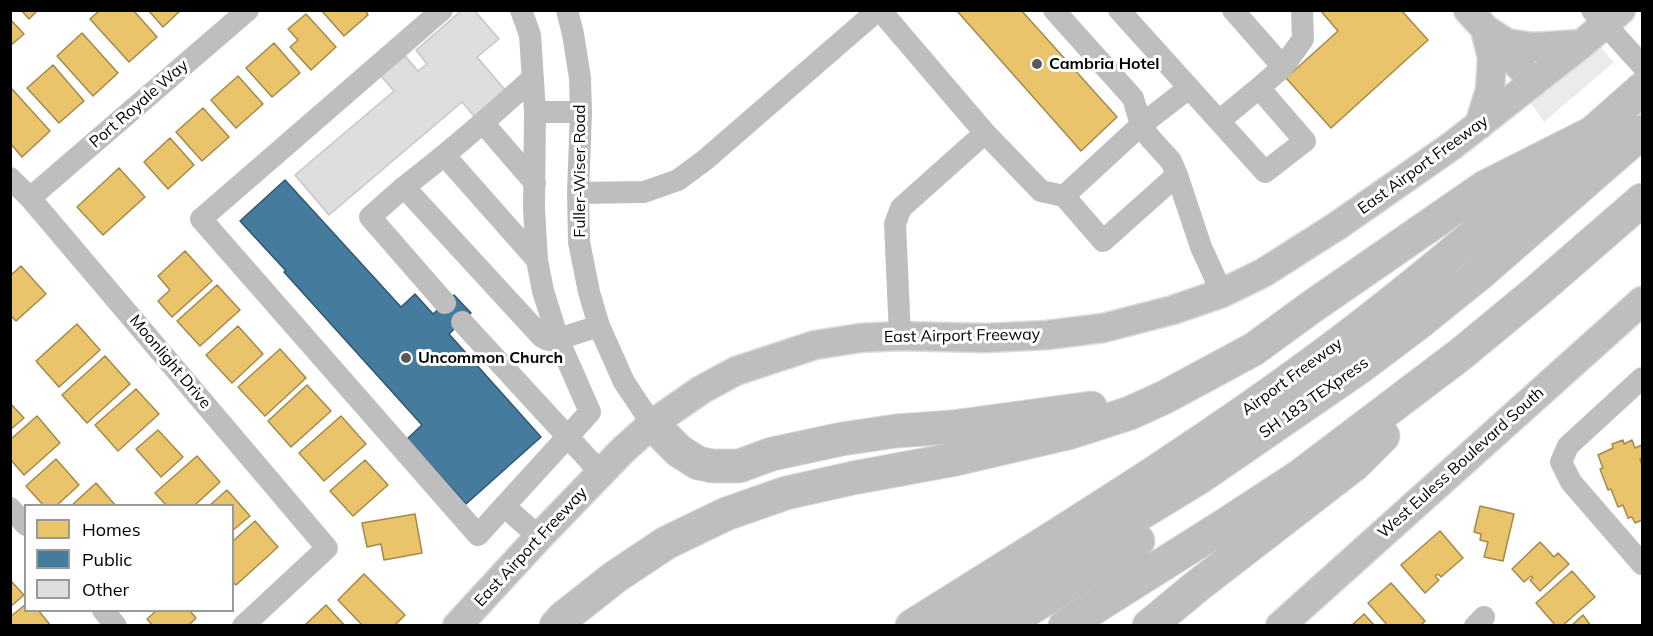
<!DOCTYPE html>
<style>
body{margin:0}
#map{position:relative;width:1653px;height:636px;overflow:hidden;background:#fff;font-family:Mulish,sans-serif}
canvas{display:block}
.frame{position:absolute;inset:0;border:12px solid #000;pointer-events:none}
.legend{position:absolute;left:24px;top:504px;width:210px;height:108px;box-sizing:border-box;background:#fff;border:2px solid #999;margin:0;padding:8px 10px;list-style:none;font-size:18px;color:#000}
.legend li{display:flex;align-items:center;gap:12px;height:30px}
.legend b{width:30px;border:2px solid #999}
</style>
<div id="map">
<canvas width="1653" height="636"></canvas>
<div class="frame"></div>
<ul class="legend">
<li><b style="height:16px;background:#e9c46a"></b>Homes</li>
<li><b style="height:16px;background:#457b9d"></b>Public</li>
<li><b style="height:16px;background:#dedede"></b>Other</li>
</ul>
</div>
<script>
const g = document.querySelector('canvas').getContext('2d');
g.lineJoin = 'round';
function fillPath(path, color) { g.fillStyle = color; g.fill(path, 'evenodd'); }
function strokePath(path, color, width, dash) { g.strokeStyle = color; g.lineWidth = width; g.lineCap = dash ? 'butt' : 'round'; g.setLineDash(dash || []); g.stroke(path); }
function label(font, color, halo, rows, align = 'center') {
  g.font = font + ' Mulish,sans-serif'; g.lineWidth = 6; g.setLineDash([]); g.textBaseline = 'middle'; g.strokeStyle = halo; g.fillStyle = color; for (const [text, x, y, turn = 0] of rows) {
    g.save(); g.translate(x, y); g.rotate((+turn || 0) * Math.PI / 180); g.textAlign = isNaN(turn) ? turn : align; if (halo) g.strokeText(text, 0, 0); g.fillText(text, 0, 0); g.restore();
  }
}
const green = new Path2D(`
 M1600 47 1614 62 1544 122 1530 102Z`);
const homes = new Path2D(`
 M21 10H38L29 19Z
 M100 10H133L157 37 129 62 90 19Z
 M148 10H181L163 27Z
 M321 10H365L368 15 344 36Z
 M1021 10 1117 117 1081 151 957 11Z
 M1320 10H1401L1428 40 1331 128 1286 78 1338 31Z
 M306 14 336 47 311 70 290 47 298 40 288 29Z
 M10 19 24 34 10 46Z
 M82 33 118 73 93 96 57 56Z
 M274 43 300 73 272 97 246 68Z
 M53 65 84 101 59 123 27 88Z
 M238 76 263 104 236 128 211 100Z
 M12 89 50 131 22 157 10 143V90Z
 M203 108 229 137 202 161 176 132Z
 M170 138 194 165 168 189 144 162Z
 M119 168 145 197 103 235 77 207Z
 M185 251 212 281 172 317 158 301 170 290 158 276Z
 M21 266 46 294 16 321 10 315V276Z
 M217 285 240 310 200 346 177 321Z
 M77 324 100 350 59 387 36 361Z
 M238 326 263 354 232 383 206 355Z
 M280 349 306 378 265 416 238 387Z
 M105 356 130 384 87 423 62 395Z
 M307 385 331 411 291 447 268 421Z
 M136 389 159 414 118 451 95 425Z
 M10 403 24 418 10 430Z
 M37 416 60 443 24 475 10 459V440Z
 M341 416 366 444 324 481 299 453Z
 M158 430 183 457 161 477 136 449Z
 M1623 440 1624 444 1632 440 1635 448 1642 445V458L1640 459 1642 465V520L1635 523 1632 517 1628 518 1623 505 1618 507 1611 489 1608 490 1600 469 1603 468 1598 455 1613 448 1612 444Z
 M197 456 220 482 194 506H167L155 493Z
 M56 459 79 485 56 506H44L26 486Z
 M365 460 388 485 353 516 330 491Z
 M96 483 116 506H71Z
 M227 490 250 516 232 531V506H209Z
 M1480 506 1514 514 1503 561 1484 557 1488 542 1480 540 1481 534 1474 532Z
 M415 514 422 553 384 560 381 544 367 547 362 523Z
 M255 521 278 547 236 585 232 582V542Z
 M1440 531 1463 558 1441 577 1438 574 1435 576 1439 580 1425 593 1401 565Z
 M1540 542 1554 557 1558 553 1569 564 1540 591 1530 580 1533 578 1531 576 1524 582 1512 569Z
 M1572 571 1595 597 1562 626H1556L1536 603Z
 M364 574 405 615 394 626H363L338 600Z
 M10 580 24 595 10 607Z
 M1391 583 1425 621 1420 626H1388L1368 603Z
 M26 604V610H38L51 626H10V617Z
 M326 605 345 626H304Z
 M157 610H189L196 618 188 626H153L147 619Z
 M1364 614 1375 626H1351Z
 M1583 615 1591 626H1571Z`);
const public = new Path2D(`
 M285 180 401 307 415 294 433 314 454 295 471 313 449 334 541 437 466 504 407 439 422 425 284 272 286 271 240 221Z`);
const building = new Path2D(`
 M462 10H474L499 39 477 57 506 91 475 117 462 102 329 215 295 175 394 91 381 76 405 56 418 71 427 64 416 50Z`);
const minor = new Path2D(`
 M442 10 201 219 478 535 590 412 558 339 599 326
 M521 10 530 35 535 112 534 209 537 260 543 291 558 339 548 340 542 337 404 187C449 153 491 116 533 78
 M567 10 573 34 580 78 581 112 578 193 579 242 589 292 599 326 624 382 652 424
 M880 10 985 133 901 208 895 224 900 336
 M1054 10 1133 98 1141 125 1189 88
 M1119 10 1265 172 1305 141 1259 88 1283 67 1303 39 1302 10
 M1233 10 1283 67
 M535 112H581
 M1219 121 1259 88
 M484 124 535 183
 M985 133 1041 191 1064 196 1103 241 1177 175 1171 161 1150 138 1141 125 1064 196
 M445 156 537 260
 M1177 175 1201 247 1222 293
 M10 178 30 198 327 548 243 626
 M404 187 370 217 445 303
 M578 193 644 192 678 180 705 160 878 10
 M30 198 248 10
 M462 322 601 473
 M1642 378 1568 446 1561 462 1571 482 1642 564
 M504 506 539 537
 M10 508 26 525
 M103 610 116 626
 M1475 626 1484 617`);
const major = new Path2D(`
 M1468 10 1534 82
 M1485 29 1507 43 1533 47 1582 44
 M1479 125 1490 90 1492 58 1485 29
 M457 626 539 537 622 451 652 424 701 390 736 371 815 345 860 338 900 336 986 338 1047 335 1103 328 1173 310 1222 293 1263 273 1337 226 1453 145 1582 44 1621 10
 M1280 626 1642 301`);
const highway = new Path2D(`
 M652 424 679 451 698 463 712 466H739L772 454 842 439 896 431 952 427 1091 408
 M556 626 563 618 615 577 666 543 726 514 786 493 853 478 956 459 1068 433 1130 413 1165 397 1254 349 1310 308 1485 187 1592 133
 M912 626C1057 535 1205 445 1342 341 1446 262 1545 175 1642 89
 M956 626 1200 477 1360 367 1421 321 1478 275 1642 132
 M1002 626 1138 541
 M1065 626 1225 525 1300 476 1461 354 1536 292 1642 200
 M1149 626 1196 587 1355 464 1383 436`);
const minorBridge = new Path2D(`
 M1592 10 1642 65`);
const markers = [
 [1037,64,6,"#595959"],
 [406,358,6,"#595959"]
];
const poiNames = [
 ["Cambria Hotel",1049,64],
 ["Uncommon Church",418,358]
];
const streetNames = [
 ["Port Royale Way",139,104,-41],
 ["East Airport Freeway",1423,165,-36],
 ["Fuller-Wiser Road",580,171,-90],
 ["East Airport Freeway",962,336,-1],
 ["Moonlight Drive",170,362,50],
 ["Airport Freeway",1292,377,-36],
 ["SH 183 TEXpress",1314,398,-35],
 ["West Euless Boulevard South",1461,463,-42],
 ["East Airport Freeway",531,547,-47]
];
fillPath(green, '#ebebeb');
fillPath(homes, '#e9c46a');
strokePath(homes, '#a3894a', 1.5);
fillPath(public, '#457b9d');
strokePath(public, '#30566e', 1.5);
fillPath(building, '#dedede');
strokePath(building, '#c6c6c6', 1.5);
strokePath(major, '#dbdbdb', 31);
strokePath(highway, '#dbdbdb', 35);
strokePath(minor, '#bebebe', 22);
strokePath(major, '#bebebe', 28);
strokePath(highway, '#bebebe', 33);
strokePath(minorBridge, '#bebebe', 22);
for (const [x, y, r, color] of markers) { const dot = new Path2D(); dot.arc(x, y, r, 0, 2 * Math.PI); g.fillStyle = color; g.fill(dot); strokePath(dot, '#fff', 2); }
label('bold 16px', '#000', '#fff', poiNames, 'left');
label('16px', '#000', '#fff', streetNames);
</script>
